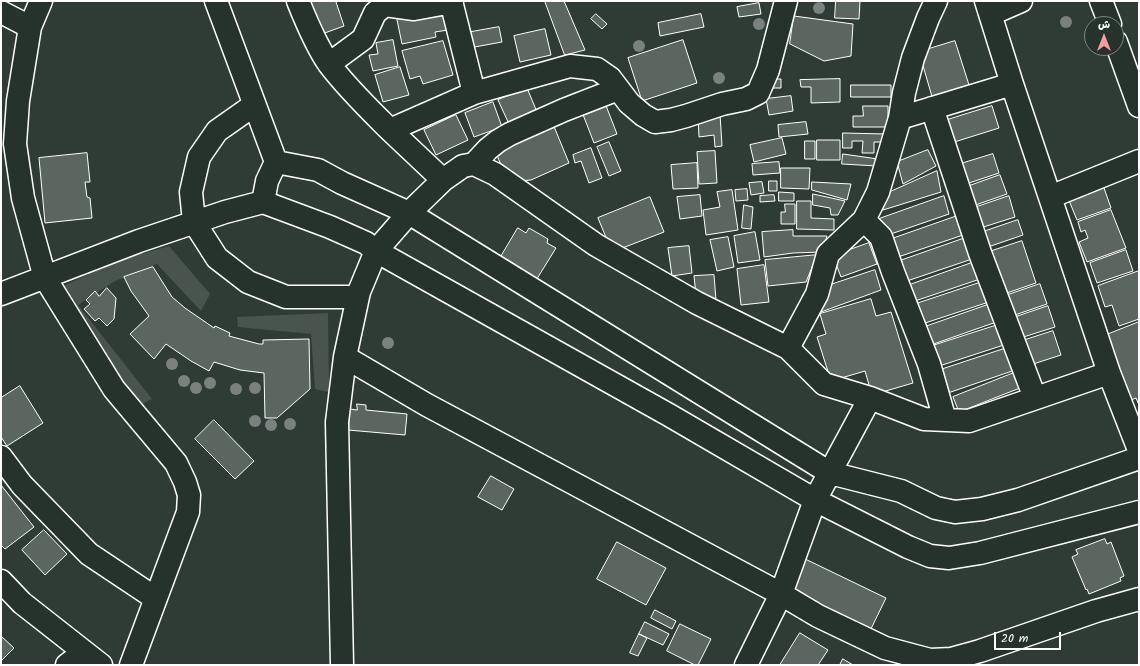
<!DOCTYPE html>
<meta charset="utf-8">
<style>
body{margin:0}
#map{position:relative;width:1140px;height:666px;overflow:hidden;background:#2f3b35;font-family:Kalam,"Playpen Sans Arabic",sans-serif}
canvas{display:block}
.frame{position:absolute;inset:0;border:2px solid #fff;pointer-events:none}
.north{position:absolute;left:1084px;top:16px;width:40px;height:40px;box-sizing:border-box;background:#26332d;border:1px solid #7d8581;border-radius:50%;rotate:0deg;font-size:11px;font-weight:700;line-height:16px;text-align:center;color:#fff}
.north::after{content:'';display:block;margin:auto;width:14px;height:18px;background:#ff9aa2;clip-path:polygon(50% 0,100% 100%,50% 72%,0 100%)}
.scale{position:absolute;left:994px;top:632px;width:67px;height:18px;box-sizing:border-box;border:2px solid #fff;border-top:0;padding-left:5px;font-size:12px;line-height:14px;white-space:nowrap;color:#fff;-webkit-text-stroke:3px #26332d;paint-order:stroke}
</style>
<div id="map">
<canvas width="1140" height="666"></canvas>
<div class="frame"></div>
<div class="north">ش</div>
<div class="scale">20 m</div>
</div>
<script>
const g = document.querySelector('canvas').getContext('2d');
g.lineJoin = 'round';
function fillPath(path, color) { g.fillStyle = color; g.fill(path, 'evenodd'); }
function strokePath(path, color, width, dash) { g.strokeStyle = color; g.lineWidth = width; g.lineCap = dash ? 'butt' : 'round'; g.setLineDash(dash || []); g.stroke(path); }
const green = new Path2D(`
 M169 246 210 294 201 311 157 264 115 281 78 305 152 399 136 407 59 288 117 261Z
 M328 313 329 392 315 389 311 334 238 327 237 317Z`);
const building = new Path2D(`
 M299 1H339L336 2 344 26 322 34Z
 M545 1H564L585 50 565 55Z
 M836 1H860L859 19 835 18Z
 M759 3 761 14 739 17 737 7Z
 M444 10 448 30 435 32 436 37 402 44 396 15Z
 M596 14 607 24 602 29 591 19Z
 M701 14 704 27 660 36 658 23Z
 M794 16 853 24 851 56 824 61 790 44Z
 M499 27 502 42 469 48 466 33Z
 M545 29 551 55 520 62 514 36Z
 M393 40 398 66 373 71 369 55 378 54 376 43Z
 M683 40 697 83 642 101 628 58Z
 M443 41 453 75 423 84 420 76 410 79 402 51Z
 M955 41 970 88 933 100 919 52Z
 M400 67 409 95 383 102 375 75Z
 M771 79H781V88H771Z
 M840 79V102L811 103V87H801L800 80Z
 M851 85H891V97H851Z
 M527 88 537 112 509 124 498 100Z
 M791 96 793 111 769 115 766 99Z
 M493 102 502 127 474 137 465 113Z
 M605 103 617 134 594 143 582 112Z
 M863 106H888V127H853V116H863Z
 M992 106 999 128 948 144 941 122Z
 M720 114 722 146 715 147 714 135 699 137 698 115Z
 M456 115 468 140 436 155 424 130Z
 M806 122 808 134 779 137 778 125Z
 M553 124 569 163 531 180 517 181 506 176 495 151Z
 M843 133 886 134V142H874V153H862L863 141H852V148H843Z
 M782 138 786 154 754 162 750 145Z
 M817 140H840V160H817Z
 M805 141H815V159H805Z
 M609 142 621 171 609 176 597 147Z
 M591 148 602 178 589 183 581 161 575 163 573 155Z
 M928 150 936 166 903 184 897 162Z
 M715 151 717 183 699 184 697 152Z
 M87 153 90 182H85L87 197 90 198 92 218 45 223 39 158Z
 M843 154 878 159 877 166 842 164Z
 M993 154 999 173 960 186 954 166Z
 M779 162 780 173 753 175 752 164Z
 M697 163 698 188 673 189 671 165Z
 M781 168H810L809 189 781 188Z
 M937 171 941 192 883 210 879 197Z
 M1000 175 1007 194 967 208 961 189Z
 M769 181H777V191H769Z
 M762 182 764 193 751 195 749 183Z
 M812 182 851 184 847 200 812 190Z
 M1103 185 1111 208 1077 220 1068 198Z
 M747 189 748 200 736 201 735 190Z
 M732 190 738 230 706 235 703 210 720 207 717 192Z
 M779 192 794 193V201H779Z
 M813 194 845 201 838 215H831L830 208 813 205Z
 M700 195 702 216 680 219 677 197Z
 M774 195 775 201 760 202V196Z
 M944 196 949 214 885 236 879 219Z
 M1009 196 1015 217 974 230 968 210Z
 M650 197 664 232 612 252 598 218Z
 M797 201H811V218L834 219V230L797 229Z
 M785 204H795V224H781V212H785Z
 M744 205 753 207 751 229 742 228Z
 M1111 210 1126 248 1087 262 1079 242 1088 238 1085 230 1081 232 1078 222Z
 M963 214 969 233 892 259 886 241Z
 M1018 220 1023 235 985 248 980 233Z
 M518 228 526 233 529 228 548 239 547 243 556 248 535 282 499 260Z
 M793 230V236H827L822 252 793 253 764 257 762 232Z
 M755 232 760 260 738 263 734 236Z
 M971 236 978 257 901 283 894 263Z
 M728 237 734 267 717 271 710 240Z
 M1022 241 1036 283 1001 295 986 253Z
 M869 243 877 264 841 277 833 256Z
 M689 246 692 273 672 276 668 248Z
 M1126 250 1133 271 1097 283 1090 263Z
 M817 255 806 282 768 286 765 260Z
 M980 260 986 277 909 303 904 287Z
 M764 265 769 302 741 305 737 269Z
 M153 267 172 297 185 308 214 328 215 326 230 333 229 336 259 344H263V340L309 339 310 389 277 418H265L264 373 240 370 214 362 209 371 191 361 166 344 154 359 130 334 149 316 131 291 124 277Z
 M875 270 881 290 821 312 817 306 824 287Z
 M1139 271V319L1119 326 1112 305 1105 307 1098 286Z
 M714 275 716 300 703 301 696 295 694 276Z
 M988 280 995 300 919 325 913 305Z
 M1040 284 1047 304 1009 317 1002 297Z
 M107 288 116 298 114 319 107 326 99 318 95 321 84 309 90 304 86 300 95 291 99 296Z
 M871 299 876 316 891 312 913 383 872 395 865 371 831 381 817 337 826 334 820 314Z
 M996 302 1002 320 925 347 919 329Z
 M1048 306 1055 327 1014 340 1007 320Z
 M1139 322V405L1136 398 1129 401 1104 336Z
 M1004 323 1010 343 933 368 926 348Z
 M1053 331 1061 355 1027 366 1019 342Z
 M1013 346 1021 368 942 395 934 372Z
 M1019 371 1025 386 959 412 953 397Z
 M20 386 43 423 7 446 1 437V398Z
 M357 404 366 405V410L407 414 405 435 348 430 350 409 357 410Z
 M214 420 254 461 235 479 195 439Z
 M491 476 514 489 502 510 478 497Z
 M1 485 34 527 5 549 1 545Z
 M44 530 67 554 45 575 22 550Z
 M1105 539 1107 544 1111 542 1124 576 1120 578 1121 581 1089 594 1087 589 1086 590 1072 557 1078 554 1076 550Z
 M617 542 666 568 646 605 597 579Z
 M801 557 886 598 868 635 783 594Z
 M655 610 676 621 672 629 651 618Z
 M645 622 669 634 663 645 639 634Z
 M680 624 711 639 698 665H695L667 651Z
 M800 633 828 650 818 665H780Z
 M639 634 647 638 638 656 630 653Z
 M1 636 14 648 1 661Z
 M843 659 853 665H840Z`);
const minor = new Path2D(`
 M41 1 30 27 18 101 15 144 23 198 45 278 114 389 176 463 185 482 189 495 188 512 131 665
 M216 1 276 162
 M298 1C306 21 317 47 329 64 347 88 369 109 390 130L474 93 570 66 597 69 610 78 629 103 643 115 655 122 671 120 686 116 722 104 746 99 758 93 768 70 786 1
 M451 1 474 93
 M986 1 1012 84 1109 373 1139 450
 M1101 1 1110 24
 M385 5 414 9 452 2
 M1 12 30 27
 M991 14 1021 1
 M1116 42 1139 106
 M329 64 363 39 375 13 385 5 388 1
 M254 105 217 131 199 157 191 192 194 222 217 258 248 282 286 297H357
 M932 108 980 253 1035 398
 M900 118 1012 84
 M390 130 443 180
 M276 162 318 170 342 183 409 213 830 473 901 491 936 508 955 512 982 509 1018 500 1139 458
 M474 164 488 149 498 141 510 134 564 110 618 89
 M1050 197 1139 161
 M263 202 267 181 276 162
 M864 220 881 237 893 272 929 364 945 420
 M1 294 139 241 225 212 263 202 330 227 366 243 376 251 669 415 815 500 908 547 930 556 949 558 980 553 1139 512
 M788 348 817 294 828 254 864 220 878 192 900 118 904 93 913 58 928 18 936 1
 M345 357 427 405 781 594 818 616 885 648 930 660 951 659 980 651 1096 611 1139 599
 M1 457 22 485 89 554 155 598
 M1 581 22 603 101 665
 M67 665 84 652
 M342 665 337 422 345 357 359 292 376 251 409 213 443 180 463 166 474 164 495 174 596 245 697 303 788 348 824 384 870 398 924 419 969 421 1109 373
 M746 665 781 594 815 500 870 398`);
const trees = [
 [819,8],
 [1066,22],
 [759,24],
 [639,46],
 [719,78],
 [388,343],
 [172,364],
 [184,381],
 [210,383],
 [196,388],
 [255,388],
 [236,389],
 [255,421],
 [290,424],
 [271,425]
];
fillPath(green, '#4a544f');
fillPath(building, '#5b6661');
strokePath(building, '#fff', 1);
strokePath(minor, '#fff', 25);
strokePath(minor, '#26332d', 22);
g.fillStyle = '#7a817e';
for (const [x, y] of trees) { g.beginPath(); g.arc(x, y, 6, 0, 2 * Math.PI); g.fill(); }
</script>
